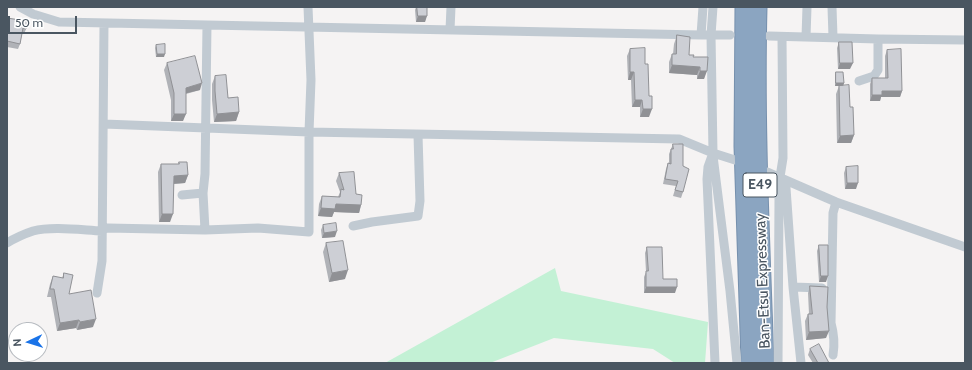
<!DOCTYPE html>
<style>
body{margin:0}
#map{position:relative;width:972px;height:370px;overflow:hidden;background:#f5f3f3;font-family:Cabin,sans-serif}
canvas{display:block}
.frame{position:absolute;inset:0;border:8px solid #4a5661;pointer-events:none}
.north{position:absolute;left:8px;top:322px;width:40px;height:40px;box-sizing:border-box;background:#fff;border:1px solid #b7bbc0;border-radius:50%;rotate:266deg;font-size:11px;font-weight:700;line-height:16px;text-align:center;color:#4a5661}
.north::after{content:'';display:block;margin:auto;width:14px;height:18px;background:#1a73e8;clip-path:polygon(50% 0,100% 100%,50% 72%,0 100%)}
.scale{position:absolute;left:8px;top:16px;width:69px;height:18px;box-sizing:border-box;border:2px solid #4a5661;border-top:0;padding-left:5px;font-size:12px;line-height:14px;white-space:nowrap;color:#4a5661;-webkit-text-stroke:3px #fff;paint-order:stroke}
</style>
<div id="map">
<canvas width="972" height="370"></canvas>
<div class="frame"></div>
<div class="north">N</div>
<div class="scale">50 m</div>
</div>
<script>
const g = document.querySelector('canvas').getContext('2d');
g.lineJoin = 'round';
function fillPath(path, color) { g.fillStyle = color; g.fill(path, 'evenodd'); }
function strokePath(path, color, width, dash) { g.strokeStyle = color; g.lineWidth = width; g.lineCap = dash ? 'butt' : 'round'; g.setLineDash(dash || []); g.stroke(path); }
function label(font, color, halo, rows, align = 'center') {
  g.font = font + ' Cabin,sans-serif'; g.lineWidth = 3; g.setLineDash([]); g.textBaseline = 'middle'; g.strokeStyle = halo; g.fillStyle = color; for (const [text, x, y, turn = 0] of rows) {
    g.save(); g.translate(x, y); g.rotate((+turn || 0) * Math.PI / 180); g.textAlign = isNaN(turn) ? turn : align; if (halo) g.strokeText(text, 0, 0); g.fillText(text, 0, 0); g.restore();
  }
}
const green = new Path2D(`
 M555 268 561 291 708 322 705 363H675L653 349 554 338 490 363H385Z`);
const street = new Path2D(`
 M20 7 33 14 59 22 701 35H730
 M713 7 711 35 713 153 708 167 707 179 715 363
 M832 7 833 37
 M450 30 451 7
 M701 35 703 7
 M769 36 878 39 965 40
 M806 37 807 7
 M859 81 874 76 878 70V39
 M104 124 309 132 679 139 713 153 735 160
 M713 156 730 291 737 363
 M767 172 836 202 965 247
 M781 178 785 183 786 188 793 287 801 363
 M182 195 203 193
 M353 226 372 222 418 216 420 201 418 135
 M205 230 203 193 205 174 207 25
 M7 243C15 238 24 234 33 231 52 226 81 230 102 231L103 229 108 228 205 230 258 228 309 232V132L311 80 308 7
 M793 287 822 288
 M97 293 102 261 104 23
 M833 355C835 343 834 334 831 323L833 213 836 202
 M778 363 779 199 780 177 783 158 782 37`);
const highway = new Path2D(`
 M744 7 743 146 750 363
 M758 7C755 126 761 244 765 363`);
const wall = new Path2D(`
 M416 7H427L425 22H416L415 10Z
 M7 18 26 29 24 34H22L20 44 18 49 7 47Z
 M677 35 689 55 693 57H708L704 79H697V75L669 73V62L672 54H673L674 44Z
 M839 42 850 69H838L837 48Z
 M156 45 164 57H156L155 48Z
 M630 49 645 64 649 117H640V107H632L631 80H628L627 56Z
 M887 50 902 91 900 97H881L880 101H870V84L872 78H885V56Z
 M167 63 200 90 186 94 183 121H171V100L164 70Z
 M836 72 844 83 843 86 850 107 854 135 851 143H837L836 94 839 86H835V75Z
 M215 76 228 98 239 112 236 121 214 122 212 100V84Z
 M673 144 683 192 681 198 673 196 676 186 663 184 666 169 668 163H669V154Z
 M179 162 188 175 185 183 174 184 170 222H159L158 172 161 164H178Z
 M846 167 856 189H845L844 173Z
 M339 173 356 194 361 205 359 213 334 212 332 217 318 216 319 204 322 196 338 197 340 192 336 181Z
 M323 225 335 237 322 238 321 230Z
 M326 243 345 279 329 282 323 252Z
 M819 245 826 282H819L817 251Z
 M647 247 663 279 675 293H644V277L646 272 645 253Z
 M64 273 69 294 93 327 77 330 76 328 57 331 51 297H47L50 284 53 276 62 278Z
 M810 286 827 307 826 338 806 340 805 321 808 314H809L808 293Z
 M810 349 829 363H813L808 355Z`);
const shadedWall = new Path2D(`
 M418 16H427L425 22H416Z
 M157 54H165L164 57H156Z
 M840 63H853L850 69H838Z
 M672 65 700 67 697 75 669 73Z
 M700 71H707L704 79H697Z
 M630 72H634L631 80H628Z
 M202 83 200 90 183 94 186 88Z
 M836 83H844L843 86H835Z
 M882 91H902L900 97H881L880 101H870L872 95Z
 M635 100H642L640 107H632Z
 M643 109H652L649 117H640Z
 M239 112 236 121 214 122 217 114Z
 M174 114H186L183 121H171Z
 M854 135 851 143H837L840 136Z
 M188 175 185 183 171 184 174 176Z
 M847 183H858L856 189H845Z
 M336 204 361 205 359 213 334 212 332 217 318 216 321 208Z
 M162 214H173L170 222H159Z
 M337 231 335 237 322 238 324 233Z
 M348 270 345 279 329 282 332 273Z
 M821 276H828L826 282H819Z
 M646 287H677L675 293H644Z
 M96 319 93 327 77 330 80 322Z
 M79 320 76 328 57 331 60 323Z
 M829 331 826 338 806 340 809 332Z`);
const building = new Path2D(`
 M417 7H427V16H418Z
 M7 18 27 21 26 29 23 28 20 44 7 41Z
 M677 35 690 37 689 55H694L693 57H708L707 71H700V67L672 65V54H676Z
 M839 42H852L853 63H840Z
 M165 44V54H157L156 45Z
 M645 48V64H648L649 96H652V109H643L642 100H635L634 72H630V49Z
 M901 49 902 91H882V95H872V78H888L887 50Z
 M195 56 202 83 186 88V114H174V93L167 63Z
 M836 72H843L844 83H836Z
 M226 75 228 98 238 97 239 112 217 114 215 91V76Z
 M849 85 850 107H853L854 135 840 136 839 86Z
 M673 144H683V166L689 169 683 192 675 190 678 181 665 179 668 163 671 164V149H673Z
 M179 162H187L188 175 174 176 173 214H162L161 164H179Z
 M858 166V183H847L846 167Z
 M354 172 356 194 362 195 361 205 336 204 335 209 321 208 322 196 340 197 341 189 344 190 339 173Z
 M336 223 337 231 324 233 323 225Z
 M343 241 348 270 332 273 326 243Z
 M819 245H828V276H821Z
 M647 247H662L663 279H677V287H646V271H648Z
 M64 273 73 275 69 294 91 290 96 319 80 322 79 320 60 323 54 289H50L53 276 63 278Z
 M810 286 828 287 827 307 829 331 809 332 808 314H812Z
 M819 344 829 363H818L810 349Z`);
const shields = [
 [760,185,34]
];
const shieldNames = [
 ["E49",760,185]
];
const streetNames = [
 ["Ban-Etsu Expressway",763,281,-92]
];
fillPath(green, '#c3f1d5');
strokePath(highway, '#7690ad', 19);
strokePath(street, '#c1cad2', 9);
strokePath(highway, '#8ba5c1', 17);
fillPath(wall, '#b0b2b7');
fillPath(shadedWall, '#909195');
fillPath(building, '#cdcfd5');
strokePath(building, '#909195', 1);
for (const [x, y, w] of shields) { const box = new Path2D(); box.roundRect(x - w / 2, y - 12, w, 24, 3); g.fillStyle = '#fff'; g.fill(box); strokePath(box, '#4a5661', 1); }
label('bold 14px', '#4a5661', null, shieldNames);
label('15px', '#4a5661', '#fff', streetNames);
</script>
